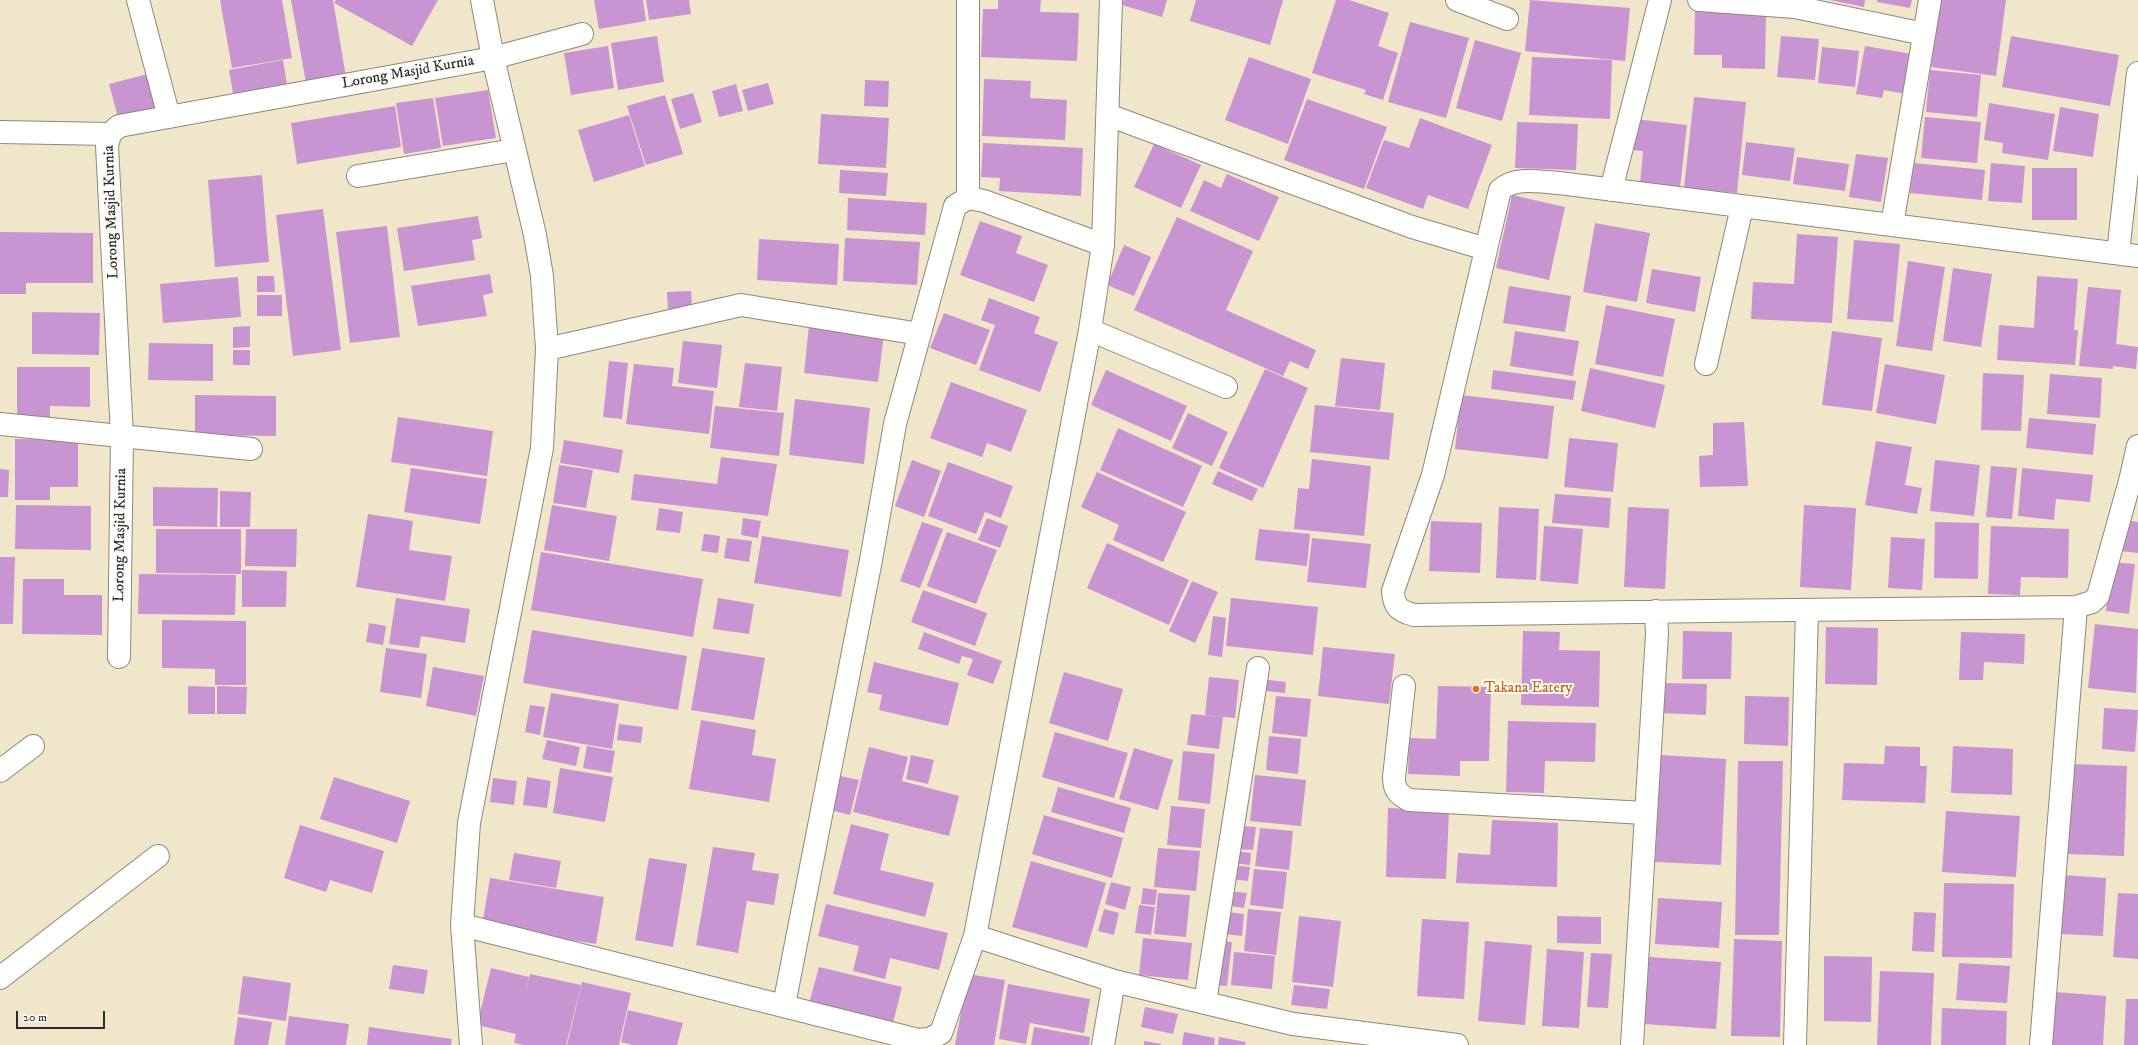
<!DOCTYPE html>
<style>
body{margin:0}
#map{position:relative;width:2138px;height:1045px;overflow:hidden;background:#f0e6ca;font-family:"IM FELL DW Pica",serif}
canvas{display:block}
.scale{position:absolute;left:16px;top:1011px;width:89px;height:18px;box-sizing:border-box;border:2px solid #2b2b2b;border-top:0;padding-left:5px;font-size:12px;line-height:14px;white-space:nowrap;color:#2b2b2b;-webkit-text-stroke:3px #fdfcf7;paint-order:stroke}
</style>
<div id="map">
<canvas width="2138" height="1045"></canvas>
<div class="scale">20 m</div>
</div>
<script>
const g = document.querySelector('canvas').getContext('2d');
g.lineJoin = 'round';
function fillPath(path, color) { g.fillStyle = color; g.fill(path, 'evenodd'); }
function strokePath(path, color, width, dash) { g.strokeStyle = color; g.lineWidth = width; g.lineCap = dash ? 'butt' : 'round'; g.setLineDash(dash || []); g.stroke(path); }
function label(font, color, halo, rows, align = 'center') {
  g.font = font + ' "IM FELL DW Pica",serif'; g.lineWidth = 4; g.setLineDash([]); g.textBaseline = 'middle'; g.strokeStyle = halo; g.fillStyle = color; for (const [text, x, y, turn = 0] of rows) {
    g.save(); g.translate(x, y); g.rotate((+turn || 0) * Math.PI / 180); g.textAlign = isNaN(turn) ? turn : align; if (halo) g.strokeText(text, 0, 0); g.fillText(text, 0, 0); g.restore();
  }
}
const building = new Path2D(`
 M220 0H282L292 58 232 68Z
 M291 0H333L346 77 306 83Z
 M336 0H438L412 46 334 3Z
 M594 0H643L646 21 599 29Z
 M646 0H689L691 14 649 20Z
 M998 0H1041L1040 12 1079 13 1077 61 981 57 983 9H998Z
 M1124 0H1167L1162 17 1122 5Z
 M1196 0H1283L1270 45 1190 21Z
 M1336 0H1349L1389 13 1378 46 1398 53 1383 100 1364 94 1366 90 1312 73Z
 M1530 0 1630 8 1625 61 1525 51Z
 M1829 0H1865L1864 7Z
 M1877 0H1912L1910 8 1877 2Z
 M1940 0H2006L1996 76 1931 67Z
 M1695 11 1766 12 1765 69 1722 68V55H1694Z
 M1410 22 1469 38 1446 118 1388 102Z
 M657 36 664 82 618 90 611 43Z
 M1781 36 1819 39 1815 80 1777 77Z
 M2011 36 2119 55 2110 106 2002 87Z
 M1475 40 1521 53 1502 121 1456 108Z
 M608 46 614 88 571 95 564 53Z
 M1865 46 1918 55 1911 95 1884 90 1882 98 1856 94Z
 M1822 47 1859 51 1855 87 1818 83Z
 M1249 57 1311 79 1288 144 1225 120Z
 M1532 57 1612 60 1610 119 1529 115Z
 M283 60 288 90 234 99 229 70Z
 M1930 70 1981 75 1977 117 1926 112Z
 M152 73 162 110 119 121 109 84Z
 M984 79 1031 81 1030 98 1067 100 1065 140 982 136Z
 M865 80 889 81 888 107 864 106Z
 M768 83 774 104 748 111 742 90Z
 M736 84 743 111 719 117 712 91Z
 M488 90 496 138 443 146 435 98Z
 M693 93 702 122 680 129 671 99Z
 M665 95 683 154 646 165 627 106Z
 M1694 97 1746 102 1737 193 1684 188Z
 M433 98 441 148 404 154 396 103Z
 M1307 99 1387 127 1364 189 1284 160Z
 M1989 103 2055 114 2048 160 2002 153 2003 143 1984 140Z
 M395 106 401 147 297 164 291 123Z
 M2060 107 2099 114 2093 157 2053 151Z
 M821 114 889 118 886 168 818 164Z
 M629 115 645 166 594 182 578 130Z
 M1925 117 1981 122 1977 163 1921 158Z
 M1420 118 1492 145 1468 209 1428 195 1423 209 1366 188 1384 140 1409 148Z
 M1635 119 1687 125 1680 188 1640 184 1643 151 1632 150Z
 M1517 122 1578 124 1576 170 1515 168Z
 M1746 142 1795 148 1790 181 1742 175Z
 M983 143 1083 148 1081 196 999 191 1000 178 981 177Z
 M1154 144 1201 165 1181 208 1134 187Z
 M1856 154 1888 158 1881 202 1849 197Z
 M1797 157 1849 164 1845 191 1793 184Z
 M1913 163 1985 170 1982 200 1910 193Z
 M1991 163 2025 166 2022 203 1988 201Z
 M2032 168H2077V220H2032Z
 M840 170 888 173 886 196 839 193Z
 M1227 174 1279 197 1259 241 1190 211 1204 180 1221 188Z
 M262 175 269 262 215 267 208 180Z
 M1512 195 1565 207 1549 280 1496 268Z
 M848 198 927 203 925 235 847 230Z
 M323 209 341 350 293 356 276 215Z
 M478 216 482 238 472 240 475 260 404 271 397 228Z
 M1177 217 1253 251 1226 310 1316 350 1308 369 1290 361 1283 376 1134 310Z
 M980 221 1022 236 1016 253 1048 265 1034 302 960 275Z
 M1595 223 1650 233 1637 302 1583 292Z
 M387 226 400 337 350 343 336 232Z
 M0 232 93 233V283H26V294H0Z
 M1797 234 1838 237 1832 323 1751 319 1753 282 1794 284Z
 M845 238 920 242 917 285 843 281Z
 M759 239 839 244 837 285 757 280Z
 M1854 240 1900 244 1893 322 1847 319Z
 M1124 245 1151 257 1134 296 1107 285Z
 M1908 261 1945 267 1932 351 1896 346Z
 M1953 268 1992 274 1981 347 1943 341Z
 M1652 269 1701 277 1695 312 1646 303Z
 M490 274 493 293 483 295 487 316 418 326 411 286Z
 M257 276H274L275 292H257Z
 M2037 276 2078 279 2074 330H2078L2075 365 1997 360 1999 325 2034 328Z
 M238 277 241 317 163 323 160 284Z
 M1509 286 1571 296 1565 332 1503 323Z
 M2088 287 2121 290 2116 344 2138 347 2136 369 2113 366V369L2079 366Z
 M691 291 692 310 668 311 667 292Z
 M257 295H282V316H257Z
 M989 298 1040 317 1034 333 1058 342 1040 392 979 370 995 325 981 320Z
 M1606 305 1675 319 1663 377 1595 364Z
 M32 312 100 313 99 355 32 354Z
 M944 313 990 330 976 365 930 348Z
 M809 325 884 334 878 382 804 373Z
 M250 326V347L233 348V327Z
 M1515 331 1579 341 1573 376 1510 366Z
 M1832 331 1882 338 1872 411 1822 405Z
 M683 341 722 345 717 388 678 383Z
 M149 343 213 344V381L148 380Z
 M233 350H250V365H233Z
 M1341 358 1385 363 1380 410 1335 406Z
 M609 361 628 363 622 419 603 417Z
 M745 363 782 367 777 411 739 407Z
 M634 364 674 368 672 386 714 391 709 434 626 424Z
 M1885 364 1945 375 1936 424 1876 413Z
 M17 367H90V407L50 406V418H17Z
 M1590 368 1665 385 1655 428 1581 411Z
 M1265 369 1308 388 1263 488 1219 468Z
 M1106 370 1187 406 1171 441 1091 405Z
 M1493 370 1576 381 1573 400 1491 389Z
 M1983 373 2024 375 2021 431 1981 430Z
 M2050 374 2102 378 2100 418 2047 414Z
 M951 382 1027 410 1011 452 987 443 982 457 930 438Z
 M195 395 276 396V436L195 435Z
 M1461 395 1554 406 1548 459 1455 449Z
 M795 399 870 408 864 464 789 455Z
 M1315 405 1394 413 1389 460 1310 452Z
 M715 406 784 413 779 456 710 448Z
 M1188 413 1228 432 1212 466 1172 448Z
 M398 417 493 431 487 476 391 462Z
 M2029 418 2096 424 2093 455 2026 448Z
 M1744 422 1748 486 1700 487 1699 456 1713 455V423Z
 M1118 428 1202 466 1183 507 1100 470Z
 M1569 438 1618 443 1613 492 1564 487Z
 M15 439 78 440V487H50V500H15Z
 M564 440 623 450 619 473 560 463Z
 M1876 441 1912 447 1905 485 1922 488 1917 514 1865 505Z
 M721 457 777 464 768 516 631 500 634 474 717 484Z
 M1312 459 1371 466 1364 536 1294 529 1298 488 1309 489Z
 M912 460 941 471 924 517 895 506Z
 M1935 460 1980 465 1974 516 1930 511Z
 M948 462 1013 486 1001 518 985 512 976 534 928 516Z
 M559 465 593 470 586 508 553 503Z
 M1991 466 2017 468 2012 519 1986 517Z
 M411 468 487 479 480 524 404 512Z
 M2022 468 2093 475 2090 502 2056 499 2054 520 2018 516Z
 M0 469 9 470 8 497H0Z
 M1218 471 1258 489 1252 501 1212 484Z
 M1097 472 1186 512 1163 562 1113 540 1119 525 1081 507Z
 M153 487 218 488 217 527 153 526Z
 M220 491 251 492 250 527H220Z
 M1555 494 1611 498 1609 528 1552 523Z
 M16 505 91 506V550L15 549Z
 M552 505 617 516 609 561 544 550Z
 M1804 505 1856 508 1851 590 1800 587Z
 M1499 507 1539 509 1536 580 1496 578Z
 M1628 507 1669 509 1665 589 1624 587Z
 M659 508 683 512 680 533 656 530Z
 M368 514 413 521 409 550 452 556 445 601 356 587Z
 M743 518 761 521 758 538 741 535Z
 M987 518 1008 526 1000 548 978 540Z
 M2124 520 2138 522V553L2121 551Z
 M1431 521 1482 523 1480 573 1429 571Z
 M922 522 943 529 920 588 900 581Z
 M1935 522 1979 523 1978 579 1934 578Z
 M1544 526 1583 529 1578 584 1540 581Z
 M1991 526 2069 529 2068 578 2021 577 2020 595 1988 594Z
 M156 529H241V574L156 573Z
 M246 529H297L296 567 245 566Z
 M1259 529 1310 534 1307 566 1255 560Z
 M947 532 997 550 976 604 927 586Z
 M704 534 720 536 718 553 701 551Z
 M762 536 849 550 841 597 754 583Z
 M1891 537 1925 539 1922 590 1888 588Z
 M727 538 752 541 749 562 724 558Z
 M1312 538 1371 544 1366 588 1307 582Z
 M1107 543 1189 580 1169 625 1087 588Z
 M541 552 703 579 693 637 531 610Z
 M0 557H15L13 624H0Z
 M2112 562 2135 564 2129 614 2106 611Z
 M242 570 287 571 286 607H242Z
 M139 574 236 575 235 615 138 614Z
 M23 579H64V595H102V635L22 634Z
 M1192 581 1218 592 1195 643 1169 631Z
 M923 590 987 613 975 646 911 622Z
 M396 598 470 609 465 643 421 636 419 648 389 644Z
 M718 598 754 604 749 634 713 629Z
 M1231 598 1318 607 1313 655 1226 646Z
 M1213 616 1226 618 1222 657 1208 655Z
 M162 620 246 621V685H215V669L162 668Z
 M369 623 386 626 383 645 366 642Z
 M2095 624 2138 629 2136 693 2088 688Z
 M1826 627 1878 628 1877 685 1825 684Z
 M532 630 687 656 678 710 523 683Z
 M1523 631 1560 632 1559 650 1600 651 1599 707 1521 705Z
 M1683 631 1732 632 1731 679H1682Z
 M924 632 1002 661 993 684 967 675 973 659 962 656 959 664 918 649Z
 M1961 632 2025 634 2024 664 1984 662 1983 680H1959Z
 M1323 647 1395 654 1389 704 1318 696Z
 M386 648 427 654 421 698 380 692Z
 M702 648 765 658 754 720 691 710Z
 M874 662 959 683 948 726 879 710 882 695 867 692Z
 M433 667 484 676 476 716 426 706Z
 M1064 672 1123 689 1108 741 1049 723Z
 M1209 677 1239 680 1235 718 1205 715Z
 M1260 679 1286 682 1285 693 1258 690Z
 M1661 683 1707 684 1706 715 1659 713Z
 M188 686 215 687V714H188Z
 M217 686 247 687 246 714H217Z
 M1438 686 1491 687 1489 761H1460V776L1408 774 1409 738 1436 739Z
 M551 693 619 704 612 749 543 737Z
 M1276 696 1311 699 1307 737 1272 733Z
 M1745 696 1789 697 1788 746 1744 744Z
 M530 705 545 707 540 735 525 732Z
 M2104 708 2138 710 2135 752 2102 749Z
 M1191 714 1223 717 1219 749 1187 745Z
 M701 720 756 730 752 755 776 759 769 802 689 789Z
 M1508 721 1596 723 1595 762 1545 761 1544 793 1506 792Z
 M619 724 643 727 641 743 617 740Z
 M1055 732 1128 753 1114 798 1042 777Z
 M1269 736 1301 739 1298 774 1266 770Z
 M547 740 580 747 576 766 542 759Z
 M587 746 615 751 611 773 583 768Z
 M1885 746 1920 747V766H1927L1925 803 1842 800 1844 763 1884 764Z
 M1953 746 2013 749 2012 795 1951 793Z
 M869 747 908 757 902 781 959 796 949 836 853 812Z
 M1134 748 1173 760 1158 810 1119 799Z
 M1183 751 1215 754 1210 804 1178 800Z
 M911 755 934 760 928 784 906 779Z
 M1661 755 1726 759 1721 865 1655 862Z
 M1738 761H1783L1779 935H1735Z
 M2070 764 2127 766 2124 856 2067 854Z
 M560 768 613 777 605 822 553 813Z
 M835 775 859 780 850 815 826 809Z
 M1255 775 1306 780 1301 826 1250 821Z
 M334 777 410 801 397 843 320 819Z
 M527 777 551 781 547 808 523 805Z
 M493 778 517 781 514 805 490 802Z
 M1058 787 1131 808 1124 833 1051 812Z
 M1171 806 1205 809 1201 848 1167 845Z
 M1388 808 1449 811 1446 879 1386 877Z
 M1946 811 2020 816 2016 877 1942 872Z
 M1044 815 1123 838 1112 878 1032 854Z
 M1492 820 1558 823 1557 887 1456 883 1458 853 1490 855Z
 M851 824 889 834 880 870 934 883 925 917 833 894Z
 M300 825 384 851 372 893 330 880 326 892 284 878Z
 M1239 826 1256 827 1253 850 1236 849Z
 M1260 828 1293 831 1289 870 1255 866Z
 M713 847 755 853 752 870 779 874 774 905 747 901 738 953 696 945Z
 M1158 848 1200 851 1196 891 1154 887Z
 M1234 851 1251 853 1250 865 1233 863Z
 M514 853 561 861 556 888 509 880Z
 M649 858 687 864 673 947 635 940Z
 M1031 861 1106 883 1087 948 1012 927Z
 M1233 865 1250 867 1248 881 1231 879Z
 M1254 869 1287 872 1283 909 1250 905Z
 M2063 875 2106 878 2103 936 2060 934Z
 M490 878 604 897 596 944 482 926Z
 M1111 882 1131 887 1125 910 1105 904Z
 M1944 883 2014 884 2012 958 1942 957Z
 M1143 888 1157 890 1155 905 1141 904Z
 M1227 891 1247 893 1244 908 1224 905Z
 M1158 893 1190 895 1186 937 1154 934Z
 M2118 893 2138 894V959L2113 957Z
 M1658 898 1722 902 1719 948 1655 944Z
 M826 904 948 933 939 970 890 958 885 979 853 971 859 946 818 936Z
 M1139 905 1155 907 1151 935 1135 933Z
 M1104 909 1119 913 1114 935 1098 931Z
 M1248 909 1281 912 1276 955 1244 951Z
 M1227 912 1244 914 1242 936 1225 934Z
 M1914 912 1936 913 1934 952 1912 951Z
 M1299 916 1341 921 1333 987 1292 982Z
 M1557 916 1601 917V944L1557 943Z
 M1422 919 1469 922 1464 999 1417 996Z
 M1143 938 1192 943 1188 980 1139 975Z
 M1734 939 1782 941 1780 1037 1731 1036Z
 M1220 941 1232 942 1227 986 1215 985Z
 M1485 941 1532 945 1525 1025 1478 1021Z
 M1547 949 1584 952 1579 1028 1542 1026Z
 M1234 952 1275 956 1272 989 1231 985Z
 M1591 953 1612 954 1608 1008 1587 1007Z
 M1824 956 1872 957 1871 1022 1824 1021Z
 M1649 957 1721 962 1716 1029 1644 1024Z
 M1959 963 2010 966 2007 1003 1956 1000Z
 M393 965 428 970 424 994 389 989Z
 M819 967 902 987 892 1027 808 1007Z
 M491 968 529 977 525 996 530 974 581 985 566 1045H524L514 1043 516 1034 477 1025Z
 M1880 971 1934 973 1931 1045H1877Z
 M968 974 1005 980 994 1045H955Z
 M243 976 291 983 286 1021 238 1014Z
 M582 982 631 993 619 1045H567Z
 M1008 984 1090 999 1084 1033 1030 1023 1026 1044 999 1039Z
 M1294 985 1330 989 1327 1009 1291 1005Z
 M2056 992 2106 996 2103 1045H2052Z
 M2126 999H2138V1045H2124Z
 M1145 1007 1178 1014 1173 1034 1141 1027Z
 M1942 1008 2007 1011 2006 1045H1941Z
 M628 1010 683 1023 677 1045H633L621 1042Z
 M289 1016 349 1024 346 1045H285Z
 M238 1017 272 1022 268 1045H234Z
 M369 1027 452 1039 451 1045H367Z
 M1034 1027 1090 1037 1089 1045H1031Z
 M1184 1032 1215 1038 1214 1045H1182Z
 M1219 1037 1246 1042 1245 1045H1218Z
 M1144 1041 1161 1044V1045H1144Z`);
const minor = new Path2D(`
 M138 0 169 117
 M968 0V198
 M1111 0 1103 245 1090 330 975 936 1114 981 1293 1024 1457 1045
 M1457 0 1507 19
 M1699 0 1795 7
 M1792 0 1795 7 1924 34
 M1108 115 1412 227 1486 249
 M0 132 110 134
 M358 176 514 150
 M1611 190 1660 0
 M1892 225 1930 0
 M2118 253 2138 73
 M2138 256 1559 183C1539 182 1516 176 1500 190L1433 475 1393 591C1394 607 1399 611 1414 615 1635 611 1855 610 2076 607L2092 602 2098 596 2130 481 2138 446
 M1090 330 1226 387
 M547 349 741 305 920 334
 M1706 364 1742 207
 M0 424 251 449
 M119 657 122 436 107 146 110 134 119 126 493 58 582 34
 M1404 686 1394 777C1394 790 1398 794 1409 800L1645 813
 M0 771 33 746
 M462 925 918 1040 929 1039 941 1033 975 936
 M0 978 158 856
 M1205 1002 1258 668
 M784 1005 871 560 895 424 955 206 968 198 984 201 1103 245
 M471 1045 462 925 469 823 542 448 547 349 542 276 535 235 493 58 482 0
 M1103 1045 1114 981
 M1632 1045 1657 634 1656 611
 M1795 1045 1807 611
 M2041 1045 2076 607`);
const markers = [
 [1476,689,4,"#e8710a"]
];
const streetNames = [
 ["Lorong Masjid Kurnia",408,73,-10],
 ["Lorong Masjid Kurnia",112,212,-92],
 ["Lorong Masjid Kurnia",121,535,-89]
];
const foodNames = [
 ["Takana Eatery",1484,689]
];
fillPath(building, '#c895d2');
strokePath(minor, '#8e887a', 24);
strokePath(minor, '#fff', 22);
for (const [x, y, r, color] of markers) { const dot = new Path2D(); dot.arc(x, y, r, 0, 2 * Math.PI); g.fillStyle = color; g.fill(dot); strokePath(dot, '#fdfcf7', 1.5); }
label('15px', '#2b2b2b', '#fdfcf7', streetNames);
label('15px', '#c56008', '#fdfcf7', foodNames, 'left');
</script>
